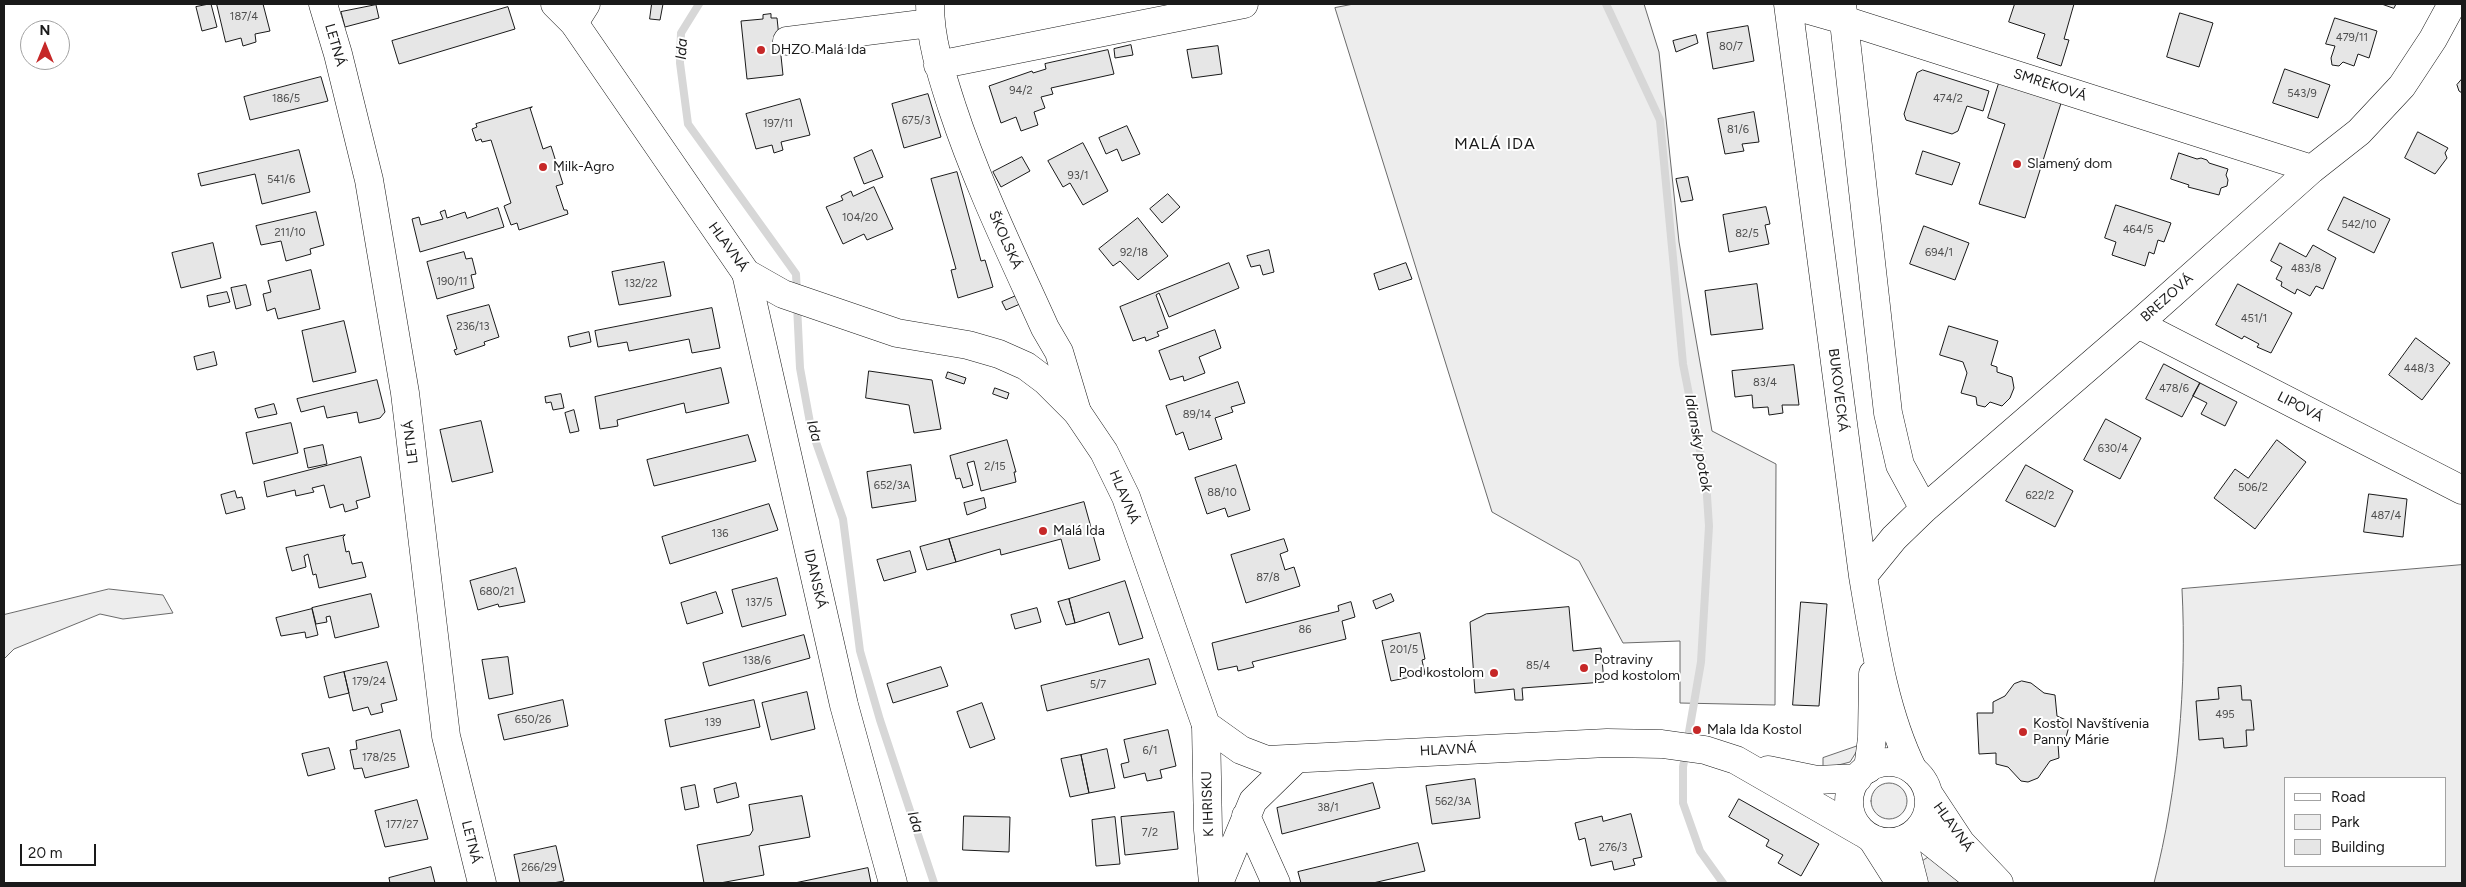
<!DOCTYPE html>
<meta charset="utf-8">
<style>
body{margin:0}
#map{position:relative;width:2466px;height:887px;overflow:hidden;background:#fff;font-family:Figtree,sans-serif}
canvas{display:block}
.frame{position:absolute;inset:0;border:5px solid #1a1a1a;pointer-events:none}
.legend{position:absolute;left:2284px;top:777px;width:162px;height:90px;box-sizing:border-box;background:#fff;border:1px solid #a3a3a3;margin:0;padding:6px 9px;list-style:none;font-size:15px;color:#1a1a1a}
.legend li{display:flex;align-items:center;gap:10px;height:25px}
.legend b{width:25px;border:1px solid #a3a3a3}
.north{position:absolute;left:20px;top:20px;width:50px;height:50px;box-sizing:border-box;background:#fff;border:1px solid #a3a3a3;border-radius:50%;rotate:0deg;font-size:14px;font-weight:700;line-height:20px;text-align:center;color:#1a1a1a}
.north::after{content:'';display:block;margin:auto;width:18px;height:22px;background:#c62828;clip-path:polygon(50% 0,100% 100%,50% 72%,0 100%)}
.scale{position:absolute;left:20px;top:844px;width:76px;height:22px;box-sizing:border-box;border:2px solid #1a1a1a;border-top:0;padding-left:6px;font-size:15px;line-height:18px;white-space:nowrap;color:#1a1a1a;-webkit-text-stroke:4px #fff;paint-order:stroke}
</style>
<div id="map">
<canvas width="2466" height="887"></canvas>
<div class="frame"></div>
<ul class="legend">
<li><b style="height:6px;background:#fff"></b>Road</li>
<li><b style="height:14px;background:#ededed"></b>Park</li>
<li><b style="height:14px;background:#e6e6e6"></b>Building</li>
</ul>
<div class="north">N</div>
<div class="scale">20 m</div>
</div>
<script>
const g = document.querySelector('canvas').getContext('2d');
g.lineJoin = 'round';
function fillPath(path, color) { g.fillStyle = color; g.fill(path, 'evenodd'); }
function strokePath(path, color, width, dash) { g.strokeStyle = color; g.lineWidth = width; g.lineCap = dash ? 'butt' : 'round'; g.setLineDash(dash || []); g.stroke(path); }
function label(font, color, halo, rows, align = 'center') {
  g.font = font + ' Figtree,sans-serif'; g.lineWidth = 4; g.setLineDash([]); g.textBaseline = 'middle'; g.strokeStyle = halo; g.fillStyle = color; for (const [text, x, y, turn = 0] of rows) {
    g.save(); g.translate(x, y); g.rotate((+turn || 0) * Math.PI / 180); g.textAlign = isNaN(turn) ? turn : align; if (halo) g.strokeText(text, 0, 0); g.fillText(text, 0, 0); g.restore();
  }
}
const green = new Path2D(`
 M1354 4H1644L1659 52 1679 242 1712 431 1776 464 1775 705 1680 703V641L1623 643 1579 561 1492 512 1335 8Z
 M2462 565V883H2154C2178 789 2187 686 2182 589ZM2285 778H2445V866H2285Z
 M109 589 163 595 173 613 123 619 100 614 14 649 4 659V615Z
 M1857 746H1860L1850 762 1823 769V758Z
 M1871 801a18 18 0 1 1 36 0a18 18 0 1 1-36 0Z
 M1932 855 1968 883H1926L1921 862Z`);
const stream = new Path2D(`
 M699 4 681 33 680 63 688 124 796 274 797 294
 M1606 4 1660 120 1683 364 1706 481 1709 526 1701 662 1683 767V803L1700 851 1723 883
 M797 305 800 368 811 428 843 519 860 651 880 720 934 883`);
const building = new Path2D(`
 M211 4 217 27 202 31 196 7Z
 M217 4H263L270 31 255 34 256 42 243 46 241 38 226 42Z
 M652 4H663L660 20 650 19Z
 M2015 4H2074L2064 39 2069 40 2061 66 2037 58 2045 34 2009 22Z
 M2382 4H2396L2394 8Z
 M376 5 379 18 345 27 341 12Z
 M508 7 515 29 399 64 392 41Z
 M2180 13 2213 23 2199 67 2167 57Z
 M771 14V18H777L783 75 747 79 741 21 763 19V15Z
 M2335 18 2377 31 2369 58 2358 54 2354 66 2343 62 2339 66 2332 65 2331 58 2335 46 2326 44Z
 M1748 26 1754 61 1713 69 1707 33Z
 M1696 35 1698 43 1676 52 1673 41Z
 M1131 45 1133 55 1115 58 1114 49Z
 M1218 46 1222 74 1192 78 1187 50Z
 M1108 50 1114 74 1051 88 1053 94 1041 97 1045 108 1034 112 1038 125 1021 131 1016 117 1001 123 989 86 1032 71 1033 73 1046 69 1045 64Z
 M2285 69 2330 85 2318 118 2273 103Z
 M1923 70 1989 91 1983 111 1967 106 1958 131 1952 134 1906 120 1904 114 1917 73Z
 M321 77 328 101 250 120 244 97Z
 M2462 79V93L2459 91 2457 85Z
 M2000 80 2062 100 2025 218 1979 204 2005 124 1988 118Z
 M928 94 941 137 904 148 892 104Z
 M800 99 810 135 781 142 783 150 774 153 772 145 756 149 746 114Z
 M532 107 530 108 543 149 551 146 563 184 556 186 564 210H567L568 214 519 230 517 223 511 225 504 206 511 203 491 140 482 142 481 139 476 141 472 129 477 127 476 124Z
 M1754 112 1759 142 1742 144 1744 151 1725 154 1718 119Z
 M1127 126 1140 154 1122 161 1117 149 1106 154 1099 138Z
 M2418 132 2448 148 2445 153 2447 158 2435 174 2405 158Z
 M1083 143 1108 191 1083 205 1070 183 1063 187 1048 161Z
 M299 150 310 192 262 204 255 174 201 186 198 174Z
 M872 150 883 177 864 184 854 158Z
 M1923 151 1960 163 1952 185 1916 174Z
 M2179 153 2197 159 2201 158 2207 160 2209 163 2228 169 2226 175 2228 180 2227 186 2221 188 2219 195 2188 187 2189 185 2171 179Z
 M1022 157 1030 171 1001 187 993 172Z
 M957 172 981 261 985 260 993 287 958 298 951 270 956 269 931 179Z
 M1688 177 1693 200 1681 202 1676 179Z
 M874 187 893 229 867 240 864 234 843 244 826 207 843 200 841 196 851 191 853 196Z
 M1168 194 1180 207 1162 223 1150 209Z
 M2344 197 2390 219 2374 253 2328 230Z
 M2116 205 2171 223 2164 242 2158 240 2154 254 2149 252 2145 266 2112 255 2116 242 2105 238Z
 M1766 207 1770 224 1765 225 1769 244 1729 252 1723 215Z
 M498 208 504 227 420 252 412 219 419 217 421 225 443 219 440 212 445 210 447 218 465 212 467 218Z
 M316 212 324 245 310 249 311 254 286 261 281 241 261 245 256 226Z
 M1138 218 1168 256 1138 280 1120 261 1113 266 1099 249Z
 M1924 226 1969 243 1955 280 1910 264Z
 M213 243 221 278 181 288 172 253Z
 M2280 243 2306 257 2313 245 2336 258 2323 289 2316 286 2310 296 2297 289 2295 294 2281 286 2282 282 2276 279 2282 267 2271 261Z
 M1269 250 1274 272 1263 275 1260 265 1251 267 1247 256Z
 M464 252 466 259 472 258 476 274 471 275 474 288 437 299 427 262Z
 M664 262 671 296 619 305 612 272Z
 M1229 263 1239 288 1169 317 1159 293 1156 295 1168 328 1157 332 1159 336 1146 341 1145 337 1133 341 1120 307Z
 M1406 263 1412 279 1379 290 1374 274Z
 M311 270 320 309 278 319 275 308 267 311 263 294 271 292 268 281Z
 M1757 284 1763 329 1711 335 1705 291Z
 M2238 284 2292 313 2271 353 2257 347 2259 344 2244 336 2242 339 2216 325Z
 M246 285 251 305 236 309 231 288Z
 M227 292 230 302 209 307 207 296Z
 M1016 296 1020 304 1006 310 1002 302Z
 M489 305 499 337 484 342 485 345 456 355 454 350 457 349 447 316Z
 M712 308 720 348 692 353 689 339 629 351 627 342 598 347 595 331Z
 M344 321 356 372 313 382 302 331Z
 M1949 326 1998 341 1991 365 1997 367V372L2012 377 2014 388 2010 398 2002 406 1990 402 1985 407 1977 405 1976 397 1961 393 1967 373 1963 362 1940 355Z
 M1215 330 1221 348 1199 357 1205 373 1184 381 1183 376 1170 380 1159 351Z
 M589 332 591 342 570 347 568 337Z
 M2416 338 2450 363 2422 400 2389 375Z
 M214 352 217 365 197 370 194 357Z
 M2164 364 2200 383 2182 417 2146 399Z
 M1794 365 1799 405H1782L1783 413 1769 415 1768 407 1753 408 1752 395 1735 397 1732 371Z
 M721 368 729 403 686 413 684 403 617 420 618 426 600 429 595 397Z
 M869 371 932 380 941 429 914 433 909 405 866 398Z
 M948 372 966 378 964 384 946 378Z
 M377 380 385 412 380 418 359 423 357 412 327 418 324 406 301 412 297 399Z
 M1238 382 1245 403 1231 407 1233 412 1215 418 1222 439 1189 450 1183 432 1176 435 1166 406Z
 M2200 383 2237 402 2225 426 2201 414 2207 403 2193 396Z
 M995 388 1009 393 1007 399 993 394Z
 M561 394 564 408 553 410 551 402 546 403 545 397Z
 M274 404 277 414 258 418 255 409Z
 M574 410 579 431 570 433 565 413Z
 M2106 419 2141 438 2120 479 2084 460Z
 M481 421 493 472 452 482 440 430Z
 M291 423 298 453 253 464 246 433Z
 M748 435 756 461 654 486 647 460Z
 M1007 440 1016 472H1014L1016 482 981 491 974 461 967 463 973 485 963 488 960 478 956 479 950 456Z
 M2277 440 2306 462 2255 529 2214 498 2235 469 2248 478Z
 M323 445 327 464 308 468 304 449Z
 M361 457 370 497 356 501 358 508 345 512 343 504 330 508 324 485 312 488 314 492 296 496 295 490 267 497 264 482Z
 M911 465 916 501 872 508 867 472Z
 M1236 465 1250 510 1228 517 1225 508 1207 514 1195 478Z
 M2026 465 2073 491 2055 527 2006 501Z
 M235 491 237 498 242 497 245 509 226 514 221 495Z
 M2369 494 2407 499 2403 537 2364 532Z
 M984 498 986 508 967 515 964 503Z
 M1084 502 1100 560 1069 569 1061 539 1001 555 1000 549 956 562 949 539Z
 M769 504 778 530 670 564 662 537Z
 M345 535 343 537 346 552 349 551 352 564 362 562 366 577 319 588 316 574 313 575 308 554 304 556 306 567 292 571 286 548Z
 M949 539 956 562 927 570 920 547Z
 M1284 539 1288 551 1280 554 1285 570 1294 567 1300 586 1246 603 1231 555Z
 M910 551 916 572 884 581 877 560Z
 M516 568 525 602 499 607 498 604 478 610 470 581Z
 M777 578 786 615 742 627 732 590Z
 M1125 581 1143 638 1119 645 1109 612 1075 623 1069 599Z
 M716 592 723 613 687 624 681 603Z
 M371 594 379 627 335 638 330 616 326 617 327 622 316 624 312 608Z
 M1391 594 1394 601 1376 609 1373 601Z
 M1069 599 1075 623 1066 625 1058 602Z
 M1351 602 1355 617 1342 621 1346 639 1252 662 1254 667 1238 671 1237 666 1218 670 1212 643 1339 611 1338 606Z
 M1801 602 1827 604 1819 706 1793 705Z
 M1569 607 1573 651 1601 648 1604 682 1522 688 1523 700H1515L1514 689 1475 693 1470 622 1486 614Z
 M1037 608 1041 622 1015 629 1011 615Z
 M312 609 318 635 306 638 305 632 281 636 276 618Z
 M1420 633 1425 659 1422 660 1425 674 1391 681 1382 641Z
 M804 635 810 658 709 686 703 663Z
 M508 657 513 694 489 699 482 660Z
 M1149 659 1156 684 1047 711 1041 686Z
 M387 662 397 700 381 704 383 712 371 715 368 707 353 711 344 672Z
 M941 667 948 686 893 703 887 684Z
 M344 672 349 693 329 698 324 677Z
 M2022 681 2031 683 2044 693 2055 695 2057 716 2066 720 2068 730 2065 741 2058 744 2059 758 2050 761 2038 778 2028 782 2021 781 2008 767 1996 764V753L1979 754 1978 733 1977 713H1993V702L2005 696 2014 684Z
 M2241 686 2242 700H2251L2254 730H2246L2247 746 2224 748 2223 738 2199 740 2196 701 2219 699 2218 688Z
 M807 692 815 729 771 740 762 703Z
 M563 700 568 726 504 740 498 715Z
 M754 700 760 727 670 747 665 720Z
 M982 703 995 739 970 748 957 712Z
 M400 730 409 767 365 778 362 768 354 769 350 750 357 749 356 741Z
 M1168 730 1176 766 1160 770 1162 778 1147 781 1145 773 1124 778 1121 764 1129 762 1124 740Z
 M329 748 335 769 308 776 302 754Z
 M1107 749 1115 788 1089 793 1081 755Z
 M1081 755 1089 793 1070 797 1061 759Z
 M1475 779 1480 818 1432 824 1426 786Z
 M736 783 739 797 717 803 714 789Z
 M1373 783 1380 808 1282 834 1277 808Z
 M695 785 699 807 685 810 681 788Z
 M802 796 810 837 759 846 764 875 720 883H704L697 845 750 835 753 830 749 805Z
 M1739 799 1819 844 1801 876 1778 863 1783 855 1766 846 1769 840 1729 817Z
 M417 800 428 839 385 847 375 811Z
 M1174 812 1178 849 1125 855 1121 817Z
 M1631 814 1642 857 1633 859 1635 865 1614 870 1612 861 1591 866 1585 838 1579 840 1575 823 1602 816 1603 821Z
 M964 816 1010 817 1009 852 963 850Z
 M1115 817 1120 864 1096 866 1092 820Z
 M1418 843 1425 871 1373 883H1301L1298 872Z
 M556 846 564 881 553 883H520L514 855Z
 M431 867 435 883H390L389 878Z
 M868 868 871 883H795Z`);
const minor = new Path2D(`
 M323 4 338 54 369 180 405 393 446 736 482 883
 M930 4C930 40 941 73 952 107 977 183 1012 255 1045 328L1059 352 1077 412
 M1788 4 1863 576C1874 641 1884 711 1913 770
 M1788 4 1844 20 2312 169
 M1842 4 1888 413 1900 465 1924 509
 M574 23 586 4
 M787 41 930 23
 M938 65 1244 4
 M746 273 844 705 893 883
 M2138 324 2462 490
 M1863 576 1894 538 1924 509 2138 324 2312 169 2359 132 2402 86 2433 39 2452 4
 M1206 725 1208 830 1213 883
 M1868 769 1872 738 1873 674
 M1246 816 1276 883
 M1872 839 1900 883
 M1903 840 1914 883
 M1219 883 1253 801 1295 760`);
const major = new Path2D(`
 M555 4 574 23 746 273 783 294 897 333 968 345 999 354 1026 366 1046 381 1077 412 1104 452 1126 497 1206 725 1241 750 1267 760 1607 743 1662 744 1705 750 1736 760 1863 833
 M1849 802a40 40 0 1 1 80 0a40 40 0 1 1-80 0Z
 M1768 770 1817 780 1858 778
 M1928 793 1961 843 1999 883
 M1917 831 1975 877`);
const markers = [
 [761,50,5,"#c62828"],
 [2017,164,5,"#c62828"],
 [543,167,5,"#c62828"],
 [1043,531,5,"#c62828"],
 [1584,668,5,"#c62828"],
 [1494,673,5,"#c62828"],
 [1697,730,5,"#c62828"],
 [2023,732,5,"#c62828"]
];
const numberNames = [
 ["187/4",244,17],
 ["479/11",2352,38],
 ["80/7",1731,47],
 ["94/2",1021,91],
 ["543/9",2302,94],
 ["186/5",286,99],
 ["474/2",1948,99],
 ["675/3",916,121],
 ["197/11",778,124],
 ["81/6",1738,130],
 ["93/1",1078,176],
 ["541/6",281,180],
 ["104/20",860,218],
 ["542/10",2359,225],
 ["464/5",2138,230],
 ["211/10",290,233],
 ["82/5",1747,234],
 ["92/18",1134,253],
 ["694/1",1939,253],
 ["483/8",2306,269],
 ["190/11",452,282],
 ["132/22",641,284],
 ["451/1",2254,319],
 ["236/13",473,327],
 ["448/3",2419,369],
 ["83/4",1765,383],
 ["478/6",2174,389],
 ["89/14",1197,415],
 ["630/4",2113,449],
 ["2/15",995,467],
 ["652/3A",892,486],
 ["506/2",2253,488],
 ["88/10",1222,493],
 ["622/2",2040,496],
 ["487/4",2386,516],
 ["136",720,534],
 ["87/8",1268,578],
 ["680/21",497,592],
 ["137/5",759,603],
 ["86",1305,630],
 ["201/5",1404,650],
 ["138/6",757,661],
 ["85/4",1538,666],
 ["179/24",369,682],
 ["5/7",1098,685],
 ["495",2225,715],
 ["650/26",533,720],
 ["139",713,723],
 ["6/1",1150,751],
 ["178/25",379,758],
 ["562/3A",1453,802],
 ["38/1",1328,808],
 ["177/27",402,825],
 ["7/2",1150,833],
 ["276/3",1613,848],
 ["266/29",539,868]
];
const streetNames = [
 ["LETNÁ",335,45,74],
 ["SMREKOVÁ",2050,85,18],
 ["ŠKOLSKÁ",1005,240,66],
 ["HLAVNÁ",728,247,54],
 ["BREZOVÁ",2167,298,-42],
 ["BUKOVECKÁ",1838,390,83],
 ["LIPOVÁ",2300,407,27],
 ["LETNÁ",411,442,-97],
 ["HLAVNÁ",1124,497,67],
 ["IDANSKÁ",815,579,77],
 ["HLAVNÁ",1448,750,-3],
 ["K IHRISKU",1208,804,-92],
 ["HLAVNÁ",1953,827,54],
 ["LETNÁ",471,842,76]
];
const poiNames = [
 ["DHZO Malá Ida",771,50],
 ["Slamený dom",2027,164],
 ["Milk-Agro",553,167],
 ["Malá Ida",1053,531],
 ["Potraviny",1594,660],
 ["pod kostolom",1594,676],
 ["Pod kostolom",1484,673,"right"],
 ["Kostol Navštívenia",2033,724],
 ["Panny Márie",2033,740],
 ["Mala Ida Kostol",1707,730]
];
const waterNames = [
 ["Ida",682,49,-87],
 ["Ida",814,431,74],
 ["Idiansky potok",1698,443,80],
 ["Ida",915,822,72]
];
const quarterNames = [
 ["MALÁ IDA",1495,144]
];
fillPath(green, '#ededed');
strokePath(green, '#6a6a6a', 1);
strokePath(stream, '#d7d7d7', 8);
fillPath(building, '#e6e6e6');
strokePath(building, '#1a1a1a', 1);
strokePath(minor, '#1a1a1a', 29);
strokePath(major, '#1a1a1a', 29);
strokePath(minor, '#fff', 28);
strokePath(major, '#fff', 28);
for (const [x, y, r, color] of markers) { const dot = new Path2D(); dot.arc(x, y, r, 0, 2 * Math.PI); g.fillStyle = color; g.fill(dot); strokePath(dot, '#fff', 2); }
label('11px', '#4d4d4d', null, numberNames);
label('14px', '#1a1a1a', '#fff', streetNames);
label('14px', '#1a1a1a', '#fff', poiNames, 'left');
label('italic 15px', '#1a1a1a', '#fff', waterNames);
g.letterSpacing = '1px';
label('16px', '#1a1a1a', '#fff', quarterNames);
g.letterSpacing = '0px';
</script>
